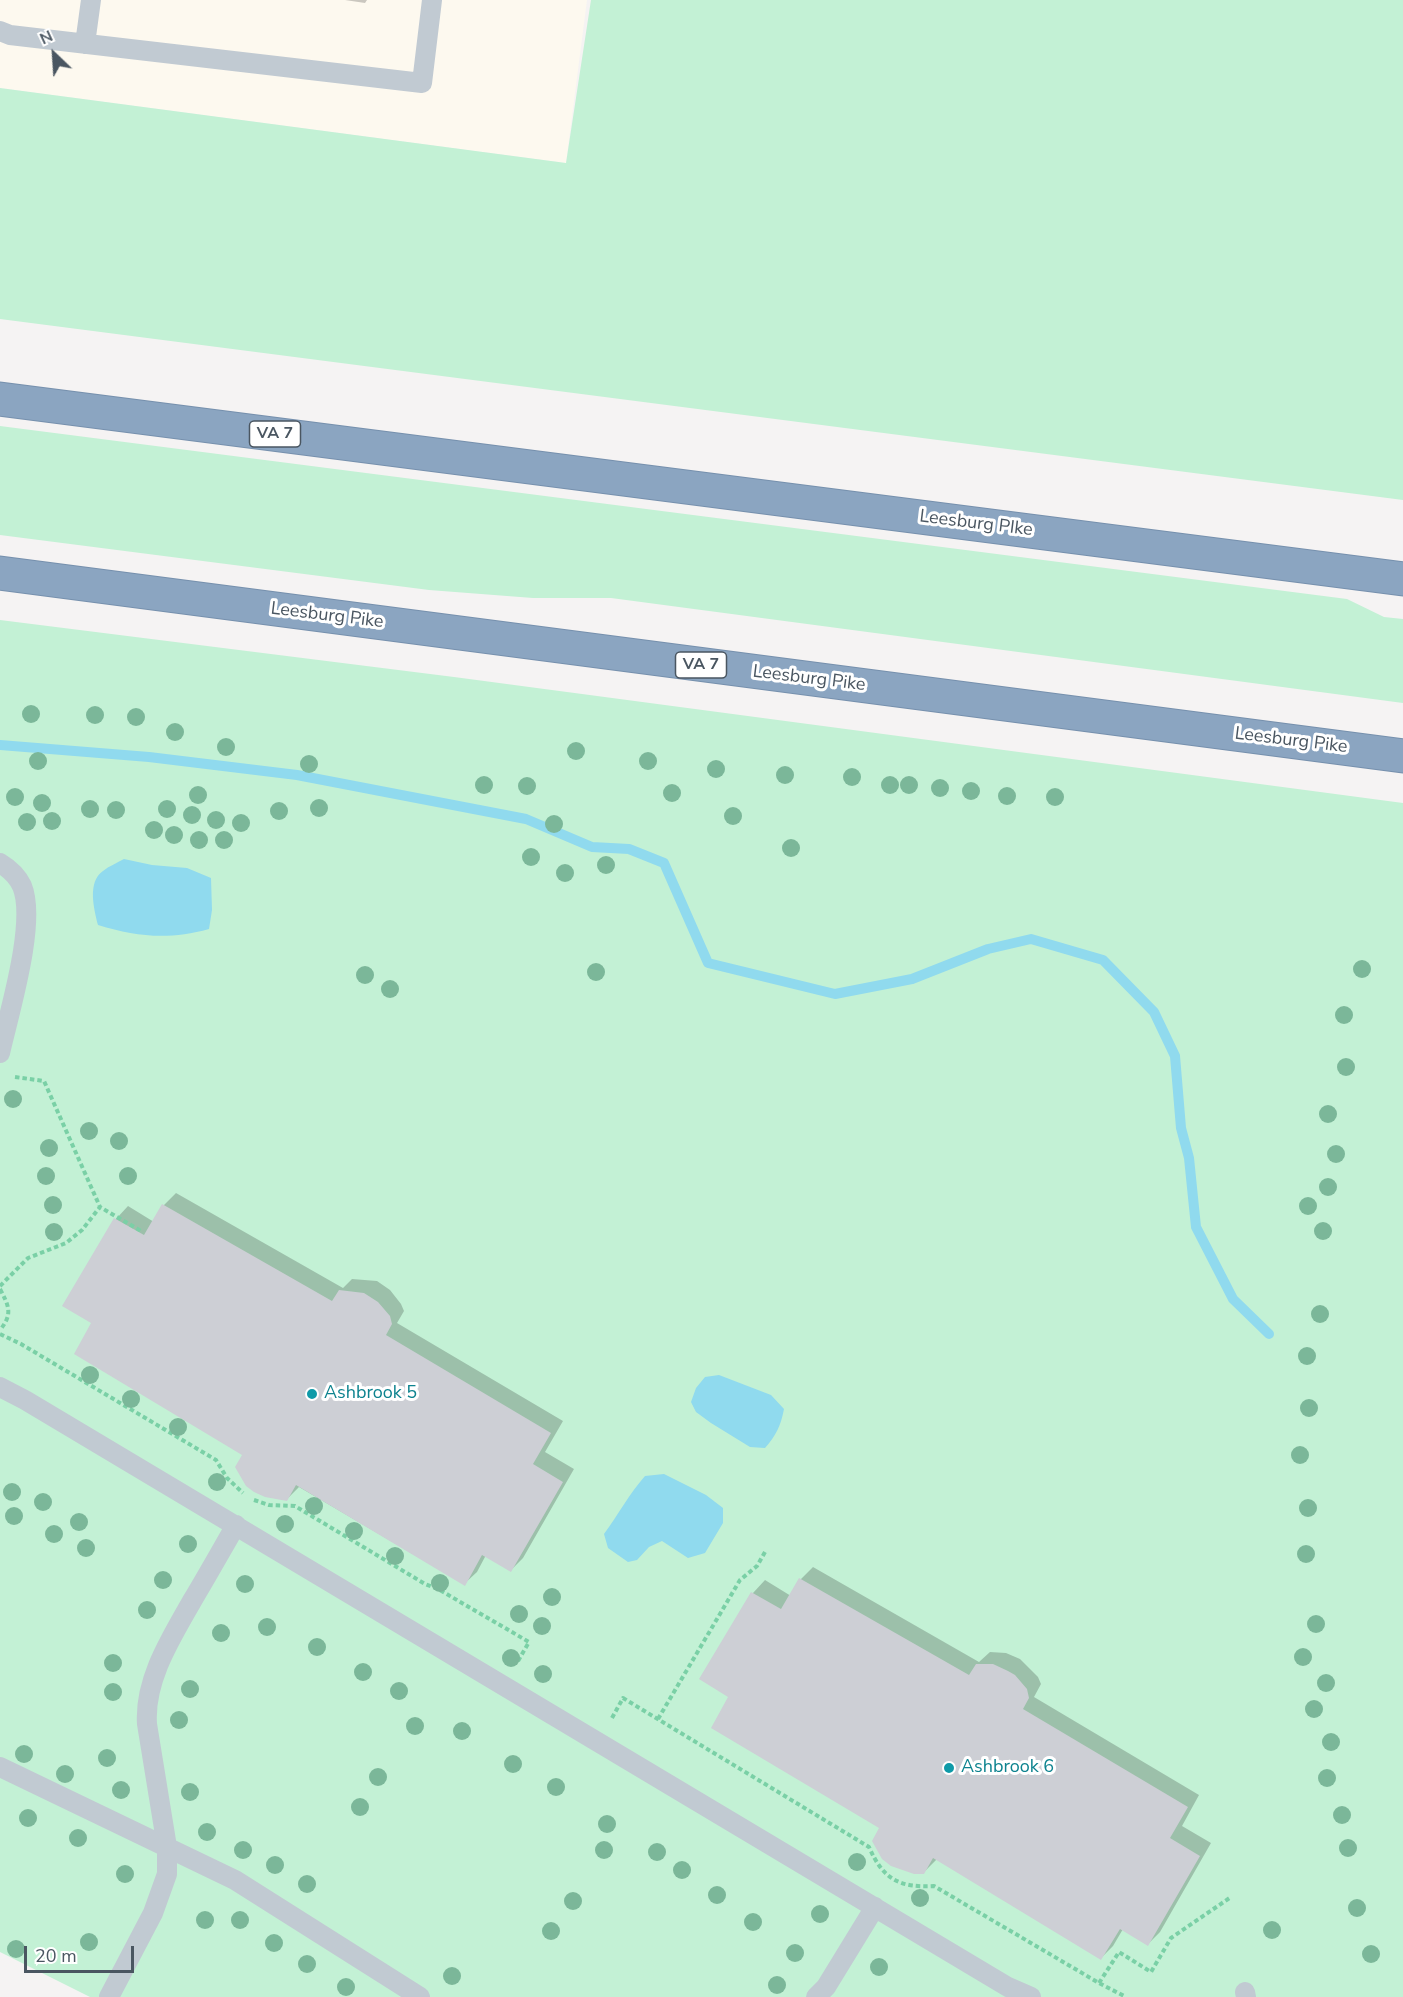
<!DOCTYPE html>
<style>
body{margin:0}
#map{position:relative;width:1403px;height:1997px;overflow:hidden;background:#f5f3f3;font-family:"Nunito Sans",sans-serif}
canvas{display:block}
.north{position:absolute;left:24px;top:24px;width:60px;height:60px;-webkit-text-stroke:4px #fff;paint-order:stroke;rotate:335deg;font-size:16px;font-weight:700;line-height:24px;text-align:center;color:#4a5661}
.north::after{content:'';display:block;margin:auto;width:21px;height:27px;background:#4a5661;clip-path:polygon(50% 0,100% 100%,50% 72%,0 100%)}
.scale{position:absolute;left:24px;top:1946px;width:110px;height:27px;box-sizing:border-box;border:3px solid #4a5661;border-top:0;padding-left:8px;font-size:18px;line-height:21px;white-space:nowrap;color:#4a5661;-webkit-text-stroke:4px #fff;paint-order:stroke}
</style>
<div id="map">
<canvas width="1403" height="1997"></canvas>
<div class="north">N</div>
<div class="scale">20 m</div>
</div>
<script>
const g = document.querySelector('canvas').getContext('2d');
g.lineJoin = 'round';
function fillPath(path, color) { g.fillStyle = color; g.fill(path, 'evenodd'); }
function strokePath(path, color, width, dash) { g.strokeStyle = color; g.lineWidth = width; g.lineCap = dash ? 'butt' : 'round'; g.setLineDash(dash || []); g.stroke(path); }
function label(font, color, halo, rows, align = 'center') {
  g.font = font + ' "Nunito Sans",sans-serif'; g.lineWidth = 6; g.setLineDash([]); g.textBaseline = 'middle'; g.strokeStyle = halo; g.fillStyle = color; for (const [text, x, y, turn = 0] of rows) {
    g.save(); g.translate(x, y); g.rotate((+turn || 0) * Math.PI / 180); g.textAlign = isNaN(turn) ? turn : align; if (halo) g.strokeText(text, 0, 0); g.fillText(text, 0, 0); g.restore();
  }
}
const commercial = new Path2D(`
 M0 0H587L566 163 0 88Z`);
const green = new Path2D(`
 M591 0H1403V500L0 319V88L566 163Z
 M0 426 1347 599 1384 617 1403 619V703L611 598H533L429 590 0 535Z
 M0 620 454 677 1403 803V1997H90L0 1952Z`);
const water = new Path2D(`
 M124 859 152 865 187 868 211 878 212 910 209 929C169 940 137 937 98 925 94 909 87 882 103 871 109 866 117 863 124 859Z
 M719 1375 771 1395 784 1409C781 1425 776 1436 765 1448L750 1447 711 1423 696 1412 691 1402 696 1388 705 1377Z
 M664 1474 706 1495 723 1508V1523L705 1553 688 1558 662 1541 649 1547 637 1560 628 1562 608 1548 604 1534C618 1515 629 1494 645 1476Z`);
const shadow = new Path2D(`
 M345 0H367L365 3Z
 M176 1193 343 1288 352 1279 377 1281 390 1290 401 1304 404 1311 397 1323 563 1421 545 1452 574 1469 523 1558 511 1570 486 1555 477 1572 464 1584 299 1487 287 1499 244 1454 93 1323 64 1305 116 1219 128 1206 154 1222 164 1205Z
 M813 1567 979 1662 990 1652 1006 1653 1020 1659 1038 1677 1041 1684 1034 1697 1199 1795 1182 1826 1211 1843 1160 1932 1148 1944 1123 1929 1113 1946 1101 1958 937 1859 923 1873 881 1828 730 1696 701 1679 753 1593 765 1580 791 1596 801 1579Z`);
const stream = new Path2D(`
 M0 745 149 757 297 775 526 819 592 847 629 849 664 863 708 963 835 994 912 979 988 949 1031 939 1103 960 1154 1012 1175 1056 1181 1128 1189 1158 1196 1227 1233 1299 1269 1334`);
const building = new Path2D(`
 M162 1204 332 1301 339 1290 364 1293 378 1302 390 1316 392 1324 386 1335 551 1433 533 1464 563 1482 511 1572 482 1555 465 1586 296 1485 287 1501 265 1497 254 1492 246 1486 235 1467 242 1455 74 1354 91 1323 62 1306 114 1218 144 1235Z
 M799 1578 969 1675 976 1664H993L1008 1671 1015 1675 1027 1689 1029 1698 1023 1709 1188 1807 1170 1838 1200 1856 1148 1946 1120 1929 1101 1960 933 1858 924 1874H914L891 1866 882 1859 872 1841 879 1828 711 1728 728 1697 699 1679 751 1592 781 1609Z`);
const path = new Path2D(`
 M15 1077 44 1081 100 1207
 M0 1286 28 1258 66 1243 82 1230 100 1207 141 1231
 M0 1289C9 1306 13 1314 0 1330
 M0 1334 21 1344 216 1460 227 1478 243 1493
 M254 1500 269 1505 295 1506 425 1584 438 1589 529 1642 518 1661
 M612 1718 623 1698 869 1847C883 1879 899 1888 934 1886L1099 1983 1126 1997
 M658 1719 740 1580 757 1566 765 1552
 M1099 1983 1119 1952 1151 1972 1171 1938 1231 1897`);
const service = new Path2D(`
 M0 31 10 35 422 83 432 0
 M85 44 91 0
 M0 863C10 869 17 875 22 886 37 922 9 1013 0 1053
 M0 1387 25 1400 1008 1987 1031 1997
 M0 1767 235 1880 420 1997
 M1245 1992 1246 1997
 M109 1997 153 1913 167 1874V1847L147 1724C144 1680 171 1638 192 1601 207 1576 221 1551 236 1525
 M816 1997 826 1987 875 1907`);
const motorway = new Path2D(`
 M0 399 1403 579
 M0 573 1403 756`);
const trees = [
 [31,714],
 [95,715],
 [136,717],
 [175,732],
 [226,747],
 [576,751],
 [38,761],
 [648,761],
 [309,764],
 [716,769],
 [785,775],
 [852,777],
 [484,785],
 [890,785],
 [909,785],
 [527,786],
 [940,788],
 [971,791],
 [672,793],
 [198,795],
 [1007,796],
 [15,797],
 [1055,797],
 [42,803],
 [319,808],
 [90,809],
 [167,809],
 [116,810],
 [279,811],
 [192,815],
 [733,816],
 [216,820],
 [52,821],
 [27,822],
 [241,823],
 [554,824],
 [154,830],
 [174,835],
 [199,840],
 [224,840],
 [791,848],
 [531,857],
 [606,865],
 [565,873],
 [1362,969],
 [596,972],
 [365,975],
 [390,989],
 [1344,1015],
 [1346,1067],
 [13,1099],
 [1328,1114],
 [89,1131],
 [119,1141],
 [49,1148],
 [1336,1154],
 [46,1176],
 [128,1176],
 [1328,1187],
 [53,1205],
 [1308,1206],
 [1323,1231],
 [54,1232],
 [1320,1314],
 [1307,1356],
 [90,1375],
 [131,1399],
 [1309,1408],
 [178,1427],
 [1300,1455],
 [217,1482],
 [12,1492],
 [43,1502],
 [314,1506],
 [1308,1508],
 [14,1516],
 [79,1522],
 [285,1524],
 [354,1531],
 [54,1534],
 [188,1544],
 [86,1548],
 [1306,1554],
 [395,1556],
 [163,1580],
 [440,1583],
 [245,1584],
 [552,1597],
 [147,1610],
 [519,1614],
 [1316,1624],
 [542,1626],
 [267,1627],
 [221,1633],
 [317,1647],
 [1303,1657],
 [511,1658],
 [113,1663],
 [363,1672],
 [543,1674],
 [1326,1683],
 [190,1689],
 [399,1691],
 [113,1692],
 [1314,1709],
 [179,1720],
 [415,1726],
 [462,1731],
 [1331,1742],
 [24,1754],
 [107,1758],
 [513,1764],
 [65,1774],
 [378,1777],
 [1327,1778],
 [556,1787],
 [121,1790],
 [190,1792],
 [360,1807],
 [1342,1815],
 [28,1818],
 [607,1824],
 [207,1832],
 [78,1838],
 [1348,1848],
 [243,1850],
 [604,1850],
 [657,1852],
 [857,1862],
 [275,1865],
 [682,1870],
 [125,1874],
 [307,1884],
 [717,1895],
 [920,1898],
 [573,1901],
 [1357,1908],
 [820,1914],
 [205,1920],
 [240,1920],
 [753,1922],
 [1272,1930],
 [551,1931],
 [89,1942],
 [274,1943],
 [16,1949],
 [795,1953],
 [1371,1954],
 [307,1964],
 [879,1967],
 [452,1976],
 [777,1985],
 [346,1987]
];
const markers = [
 [312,1394,6,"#0f9aa8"],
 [949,1768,6,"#0f9aa8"]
];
const shields = [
 [275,434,51],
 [701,665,51]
];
const shieldNames = [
 ["VA 7",275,434],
 ["VA 7",701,665]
];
const streetNames = [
 ["Leesburg PIke",976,524,7],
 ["Leesburg Pike",327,616,7],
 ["Leesburg Pike",809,679,7],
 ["Leesburg Pike",1291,741,7]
];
const cultureNames = [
 ["Ashbrook 5",324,1394],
 ["Ashbrook 6",961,1768]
];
fillPath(commercial, '#fdf9ef');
fillPath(green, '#c3f1d5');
fillPath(water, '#90daee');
fillPath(shadow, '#0003');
strokePath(stream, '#90daee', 10);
fillPath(building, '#cdcfd5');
strokePath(motorway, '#7690ad', 35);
strokePath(path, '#7ad0a6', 4, [4.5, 3]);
strokePath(service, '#c1cad2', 20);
strokePath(motorway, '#8ba5c1', 33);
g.fillStyle = '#7bb799';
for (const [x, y] of trees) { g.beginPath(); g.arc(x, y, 9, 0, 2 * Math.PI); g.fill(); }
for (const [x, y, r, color] of markers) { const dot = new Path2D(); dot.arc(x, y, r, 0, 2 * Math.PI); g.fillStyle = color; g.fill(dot); strokePath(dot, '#fff', 2); }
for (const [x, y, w] of shields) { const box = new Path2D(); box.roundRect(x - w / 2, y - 13, w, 26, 4.5); g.fillStyle = '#fff'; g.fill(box); strokePath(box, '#4a5661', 1.5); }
label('bold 16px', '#4a5661', null, shieldNames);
label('18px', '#4a5661', '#fff', streetNames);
label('18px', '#0d838f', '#fff', cultureNames, 'left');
</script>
